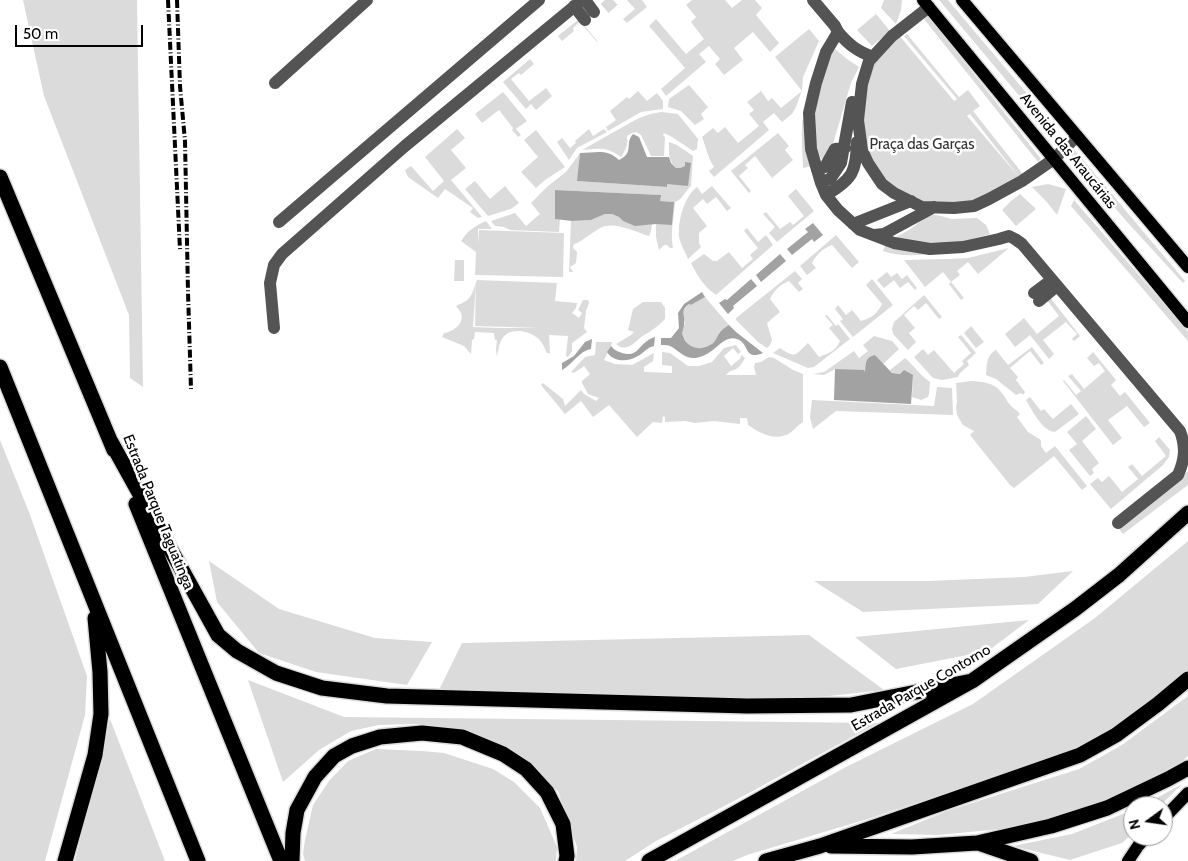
<!DOCTYPE html>
<meta charset="utf-8">
<style>
body{margin:0}
#map{position:relative;width:1188px;height:861px;overflow:hidden;background:#fff;font-family:Cabin,sans-serif}
canvas{display:block}
.north{position:absolute;left:1123px;top:796px;width:50px;height:50px;box-sizing:border-box;background:#fff;border:1px solid #999;border-radius:50%;rotate:256deg;font-size:14px;font-weight:700;line-height:20px;text-align:center;color:#000}
.north::after{content:'';display:block;margin:auto;width:18px;height:22px;background:#000;clip-path:polygon(50% 0,100% 100%,50% 72%,0 100%)}
.scale{position:absolute;left:15px;top:25px;width:128px;height:22px;box-sizing:border-box;border:2px solid #000;border-top:0;padding-left:6px;font-size:15px;line-height:18px;white-space:nowrap;color:#000;-webkit-text-stroke:4px #fff;paint-order:stroke}
</style>
<div id="map">
<canvas width="1188" height="861"></canvas>
<div class="north">N</div>
<div class="scale">50 m</div>
</div>
<script>
const g = document.querySelector('canvas').getContext('2d');
g.lineJoin = 'round';
function fillPath(path, color) { g.fillStyle = color; g.fill(path, 'evenodd'); }
function strokePath(path, color, width, dash) { g.strokeStyle = color; g.lineWidth = width; g.lineCap = dash ? 'butt' : 'round'; g.setLineDash(dash || []); g.stroke(path); }
function label(font, color, halo, rows, align = 'center') {
  g.font = font + ' Cabin,sans-serif'; g.lineWidth = 5; g.setLineDash([]); g.textBaseline = 'middle'; g.strokeStyle = halo; g.fillStyle = color; for (const [text, x, y, turn = 0] of rows) {
    g.save(); g.translate(x, y); g.rotate((+turn || 0) * Math.PI / 180); g.textAlign = isNaN(turn) ? turn : align; if (halo) g.strokeText(text, 0, 0); g.fillText(text, 0, 0); g.restore();
  }
}
const green = new Path2D(`
 M23 0H137L143 387 130 378 129 315 44 96Z
 M627 0H642L647 7 627 23 623 19 635 9Z
 M692 0H725L732 8 742 0H755L762 8 756 15 779 43 770 52 753 32 734 48 743 60 724 75 715 64 720 59 709 46 699 54 706 62 666 96 661 89 685 68 649 26 656 19 686 54 704 39 691 22 696 17 686 5Z
 M884 0H902L901 10 896 24 881 8Z
 M939 0H948L1040 109 1047 129Z
 M876 14 890 31 872 46 857 30Z
 M928 16 1041 159 1038 162 924 19Z
 M579 19 598 42H597L580 22 573 28 574 31 562 41 558 36Z
 M809 29 819 41 803 77 802 90 796 107 792 114 782 122 774 113 763 122 769 130 714 177 709 171 714 167C708 158 706 147 702 137L713 128 718 133 725 127 738 143 759 126 749 114 754 110 747 102 761 91 768 101 772 98 781 108 802 91 775 57Z
 M898 34 954 101 957 99 904 36 907 34 959 97 968 90 980 106 973 111 1023 174 1019 177 970 114 967 116 1019 177 972 203 921 204 886 187 869 156 865 140 863 99 876 58Z
 M835 49 847 59 859 67 851 83 832 147 822 160 816 149 813 116 830 54Z
 M530 59 534 64 521 75 519 73 511 79 529 101 546 88 552 96 536 110 531 104 526 109 503 82Z
 M689 85 708 107 701 114 704 119 695 125 681 111 668 107 669 99Z
 M638 91 647 101 657 93 663 101V109L641 112 608 131 606 127 616 120 610 111 627 97 629 99Z
 M503 92 527 121 516 129 521 135 518 137 512 130 513 128 499 110 482 123 475 114Z
 M807 107 813 166 803 168 802 147V122Z
 M661 112 678 114 698 139 697 149 693 151 672 137 664 133 663 135 665 137 664 156H651L641 135 636 132 632 133 627 136C628 146 626 149 621 157 605 146 600 149 582 150L637 119 650 114Z
 M457 129 465 138 451 150 466 168 451 180 482 217 478 218 470 212 473 208 445 189 438 198 408 177 405 170 411 166 433 191 444 181 425 157Z
 M589 129 593 136 604 129 607 132 577 148 569 160 557 142 562 138 570 148 576 143 575 141Z
 M536 130 565 167 545 180 536 188 521 172 538 157 524 140Z
 M778 133 789 146 785 150 793 160 772 178 755 156 745 165 748 168 739 176 751 191 749 193 731 171Z
 M669 142 677 145 693 156 691 186C684 192 684 198 675 202 674 217 670 233 673 248H670L667 245H664L659 250 656 237V224H672L673 202 660 201V195L555 190V219H560L559 232 510 230 504 227 495 226 491 221 515 213 526 226 540 214 531 203 548 186 566 172 580 153 578 181 666 187 667 184 685 166 680 168H676C668 160 669 153 669 142Z
 M1073 148 1185 281 1183 283 1128 223 1067 152Z
 M475 181 490 199 505 186 519 203 511 209 488 216 465 189Z
 M1048 184 1066 189 1057 215 1046 201 1032 187Z
 M712 186 731 208 727 211 716 197 707 204 703 199 693 208 707 226 699 233V243L701 247 688 259C685 251 680 244 679 236 678 220 684 197 697 187L702 194Z
 M796 189 814 211 777 242 769 233 775 227 763 214 766 212 780 229 790 222 793 225 804 216 788 196Z
 M1020 194 1036 209 1016 226 1002 210 1011 201Z
 M1074 200 1188 332V341L1071 206Z
 M605 214H612L619 217 623 221 647 225 652 224 651 231 649 236C637 232 618 223 605 226 601 227 595 231 591 234 584 238 581 242 574 244L573 248 577 252 576 263 570 267 573 272H569L571 221 591 220Z
 M930 214 941 216 951 219 977 218 986 225 990 234 961 242 928 244 894 238 909 230Z
 M486 221 492 229H478V244L479 230 564 233 563 277 475 275 476 252 461 241C468 231 474 226 486 221Z
 M747 228 758 242 766 235 773 245 716 295C704 287 697 275 691 263L704 254 713 261H717L729 252 742 268 753 259 750 255 758 248 744 231Z
 M836 235 859 262 852 268 832 245C822 249 817 254 812 263L816 268 807 275 800 266Z
 M886 243 929 254C913 256 898 256 883 251Z
 M1009 248 978 274 968 262 957 271 960 275 951 282 964 298 961 300 949 284 951 282 943 272 925 287 904 260 948 259 968 258Z
 M455 260H464V281H454Z
 M795 271 802 279 798 283 803 289 799 292 789 281C780 285 775 289 770 299L780 312 767 323 772 340 770 345 767 348 758 342 736 320V318Z
 M887 272 891 277 897 273 902 279 907 275 917 288 915 290 908 282 900 288 894 280 884 288 877 280Z
 M872 279 893 305 853 337 840 321 843 319 835 309 838 305 846 315 852 310 861 321C871 318 877 314 882 304L866 285Z
 M477 280 557 283 555 301 577 303 576 308 572 313 579 318 582 313 578 310 583 300H588L589 303 586 311 584 328 587 332 572 343V351L568 357 566 356 568 336 549 335 550 353H547C544 347 542 341 536 337 526 329 506 328 501 341 499 345 498 352 497 357L496 349 497 340H495L494 333 475 332 474 339 472 340 471 354 464 346 442 337 444 333C452 332 465 324 461 313 461 312 457 307 456 306 459 304 461 304 464 302 472 299 474 287 477 280ZM476 283 475 326 540 328H500L473 327Z
 M924 295 942 317 939 319 926 303 918 310 914 306 904 315 915 328 909 333 916 342 908 350 893 334 892 329 894 322Z
 M1049 296 1080 336 1074 341 1072 339 1077 334 1066 322 1043 340 1054 354 1049 359 1030 335 1015 347 1005 334 1024 318 1037 334 1059 316 1046 299Z
 M705 297 729 325 720 331 717 340 711 345 702 349 695 348 688 345 683 337 682 330 685 323 683 311 686 306 689 304 691 305Z
 M643 302H661L665 308V319C661 323 657 327 652 330 649 333 645 334 641 337 634 343 626 353 616 344L631 335 634 332 628 330 633 309Z
 M827 315 836 326 838 324 850 339 814 367 808 368 773 353 780 348C796 359 795 355 808 343L819 357C830 353 835 351 840 341L829 328 833 325 825 316Z
 M971 326 984 342 976 348 964 333Z
 M961 335 976 353 967 361 969 365 960 373 958 377 942 380 933 378 914 357 923 349 928 355 934 350 954 373 964 364 962 361 971 353 958 337Z
 M874 336 892 341 899 349 883 364 875 355 865 372 835 369 824 375 813 374 824 372 854 351 859 358 868 351 863 345Z
 M596 342H612L611 346 604 360 615 364 632 365 654 353 653 361 644 367V372L672 373V366L662 365V352L670 353 688 366H699L712 362 724 348 736 345 741 352 738 354 733 348 724 356 731 366 741 358 740 357 742 355 745 358C741 365 738 370 730 371L726 375H756L754 367 755 363 761 362 769 357 774 358 793 370 803 374V422C798 425 794 430 790 433 775 442 760 433 748 425L747 418H740V424L714 421 695 423 685 421 665 422V417L663 416 662 423 653 422 637 437 609 405 593 417 581 401 565 414 541 385 543 383 563 399 565 406 581 390 584 394 596 401 599 398 588 394 582 383V381L590 374 584 366 574 373 571 372 585 357 595 355Z
 M1032 347 1044 363 1041 365 1030 351 1010 368 1018 377 1016 380 1025 392 1023 395 1021 393 1016 395 996 379 986 375C987 366 986 355 996 350L1008 365Z
 M1093 352 1116 380 1111 385 1120 396 1125 392 1150 423 1144 427 1127 406 1108 420 1122 438 1113 445 1063 381 1064 380 1076 395 1081 391 1068 376 1072 374 1084 389 1105 371 1099 363 1094 366 1087 358Z
 M905 358C914 366 920 375 930 382L929 394 928 397 921 400 912 397 913 375 892 373 890 370Z
 M971 381C982 382 994 382 1001 392 1005 396 1007 402 1011 406 1014 409 1017 410 1020 414L1017 417 1028 432 1041 440V446L1046 453 1055 446 1087 486 1082 490 1054 456 1014 488 1010 485 970 435 974 431 963 425 957 415 956 408 957 401 956 383Z
 M937 387 952 388 953 415 836 411 813 429 810 417 812 400 934 406Z
 M1030 397 1041 411 1044 409 1053 419 1071 404 1079 414 1055 432C1042 431 1032 410 1026 400Z
 M1086 416 1096 429 1082 441 1099 463 1092 469 1094 473 1090 476 1069 450 1077 444 1067 432Z
 M1159 437 1170 450 1169 457 1163 465 1111 509 1090 484 1098 478 1102 482 1109 476 1122 492 1138 479 1128 467 1132 464 1142 476 1166 456 1155 441Z
 M0 440 29 512 87 676 85 715 45 861H0Z
 M1188 471V485L1123 534 1119 529Z
 M1188 541V674L1108 733 1071 749 1008 772 871 818 747 855 733 861H675L846 767 973 704 1095 618Z
 M209 561 279 609 375 638 432 642 407 685 316 672 259 653 217 602Z
 M1073 571 1038 604 863 612 814 581H928L1024 577Z
 M1029 620 988 651 896 669 855 637Z
 M809 635 884 690 829 696 776 699 439 690 462 643Z
 M248 680 344 717 878 723 734 801 656 841 625 861H576L577 847 558 791 513 750 459 728 416 724 379 725 351 731 319 750 283 782Z
 M1188 696V756L1181 762 1128 790 1073 813 1011 828 938 835 891 834 947 811 1079 769 1122 745Z
 M110 719 165 861H75Z
 M376 749 422 751 444 753 493 769 514 782 540 808 557 847 556 861H305L303 854 305 840 313 805 329 781 348 761Z
 M1182 784 1160 806H1142Z
 M1133 810V833L1122 843 1070 860 1013 846 1072 834Z`);
const water = new Path2D(`
 M633 134 639 137 647 157H669L671 163 676 168H680L685 166V162L691 163 688 186 667 184V187L577 181 580 153C596 153 606 148 619 160 635 152 624 144 633 134Z
 M555 190 661 195 660 201 674 202 672 225 656 224 635 226 623 221 619 217 612 214H605L591 220 572 221 555 219Z
 M813 223 823 235 814 242 812 239 792 255 787 249 808 232 805 229Z
 M780 254 786 261 761 282 756 275Z
 M751 279 757 286 733 306 734 308 728 314 719 303 725 299 727 300Z
 M702 292 705 297 691 305 689 304C679 311 686 315 684 324 684 329 681 332 683 336 686 347 699 351 708 346 716 343 716 338 720 332 722 329 726 327 729 325L736 332 763 353C743 361 750 343 737 339 726 335 718 347 710 352 706 355 701 357 696 358 685 359 680 352 672 347 669 345 665 345 661 345V338H671L679 328 678 313 684 304Z
 M655 337 654 346C647 347 643 354 636 357 627 362 613 362 607 352L611 346C614 350 617 351 622 353 637 357 637 348 647 341 649 339 652 338 655 337Z
 M592 339 591 349C579 351 573 364 562 370V363L574 356 585 342Z
 M875 355 892 373 900 374 904 370 913 375 911 404 834 400 835 369 864 370 865 372C866 363 865 357 875 355Z`);
const minorTunnel = new Path2D(`
 M605 0 616 12`);
const minor = new Path2D(`
 M585 0 594 12
 M813 0 835 26 838 32 826 52 816 83 809 113 811 149 821 183 826 195 838 210 860 230 894 243 930 249 963 247 999 239 1009 236 1015 239 1022 244 1180 431C1186 447 1185 459 1178 475L1118 523
 M574 6 585 20
 M929 7 892 36 869 61 862 84 858 120 862 150 868 163 882 184 894 193 922 207 954 208 974 206 989 199 1022 181 1054 159 1077 136
 M838 32C849 45 857 51 873 57
 M275 83 367 0
 M817 170 825 167 835 149 845 148
 M821 183 831 178 841 163 852 102
 M826 195C853 179 856 172 857 142
 M279 222 539 0
 M853 224 911 201
 M874 235 884 234 934 207
 M1034 293 1050 281
 M1039 301 1057 286
 M274 328 270 283 274 265 282 254 405 146 582 0`);
const major = new Path2D(`
 M923 0 1188 322
 M962 0 1188 267
 M1163 819 1188 793
 M1128 861 1138 846 1147 836`);
const highway = new Path2D(`
 M0 177 114 450
 M0 367 198 861
 M111 442 218 635 237 651 276 673 322 688 387 696 747 706 851 705 972 681
 M136 504 281 861
 M978 843 1031 861
 M831 846 912 847 977 843 1051 826 1107 808 1168 779 1188 768
 M65 861 95 755 101 714 100 672 95 618
 M292 861 293 833 297 810 315 777 334 756 352 746 380 737 422 733 462 737 503 754 526 769 547 792 563 824 567 856 566 861
 M649 861 972 681 1075 609 1119 575 1188 513
 M766 861 820 846 1080 755 1116 735 1158 704 1188 679`);
const rail = new Path2D(`
 M168 0 180 250
 M177 0 180 86 185 141 188 292 191 389`);
const parkNames = [
 ["Praça das Garças",922,145]
];
const streetNames = [
 ["Avenida das Araucárias",1068,151,51],
 ["Estrada Parque Taguatinga",158,512,68],
 ["Estrada Parque Contorno",921,688,-30]
];
fillPath(green, '#dbdbdb');
fillPath(water, '#a2a2a2');
strokePath(minorTunnel, '#d9d9d9', 12, [12, 6]);
strokePath(major, '#dbdbdb', 15);
strokePath(highway, '#dbdbdb', 18);
strokePath(minor, '#545454', 12);
strokePath(major, '#000', 12);
strokePath(highway, '#000', 15);
strokePath(rail, '#000', 4, [8, 2.5, 1, 2.5]);
label('15px', '#323232', '#fff', parkNames);
label('15px', '#000', '#fff', streetNames);
</script>
